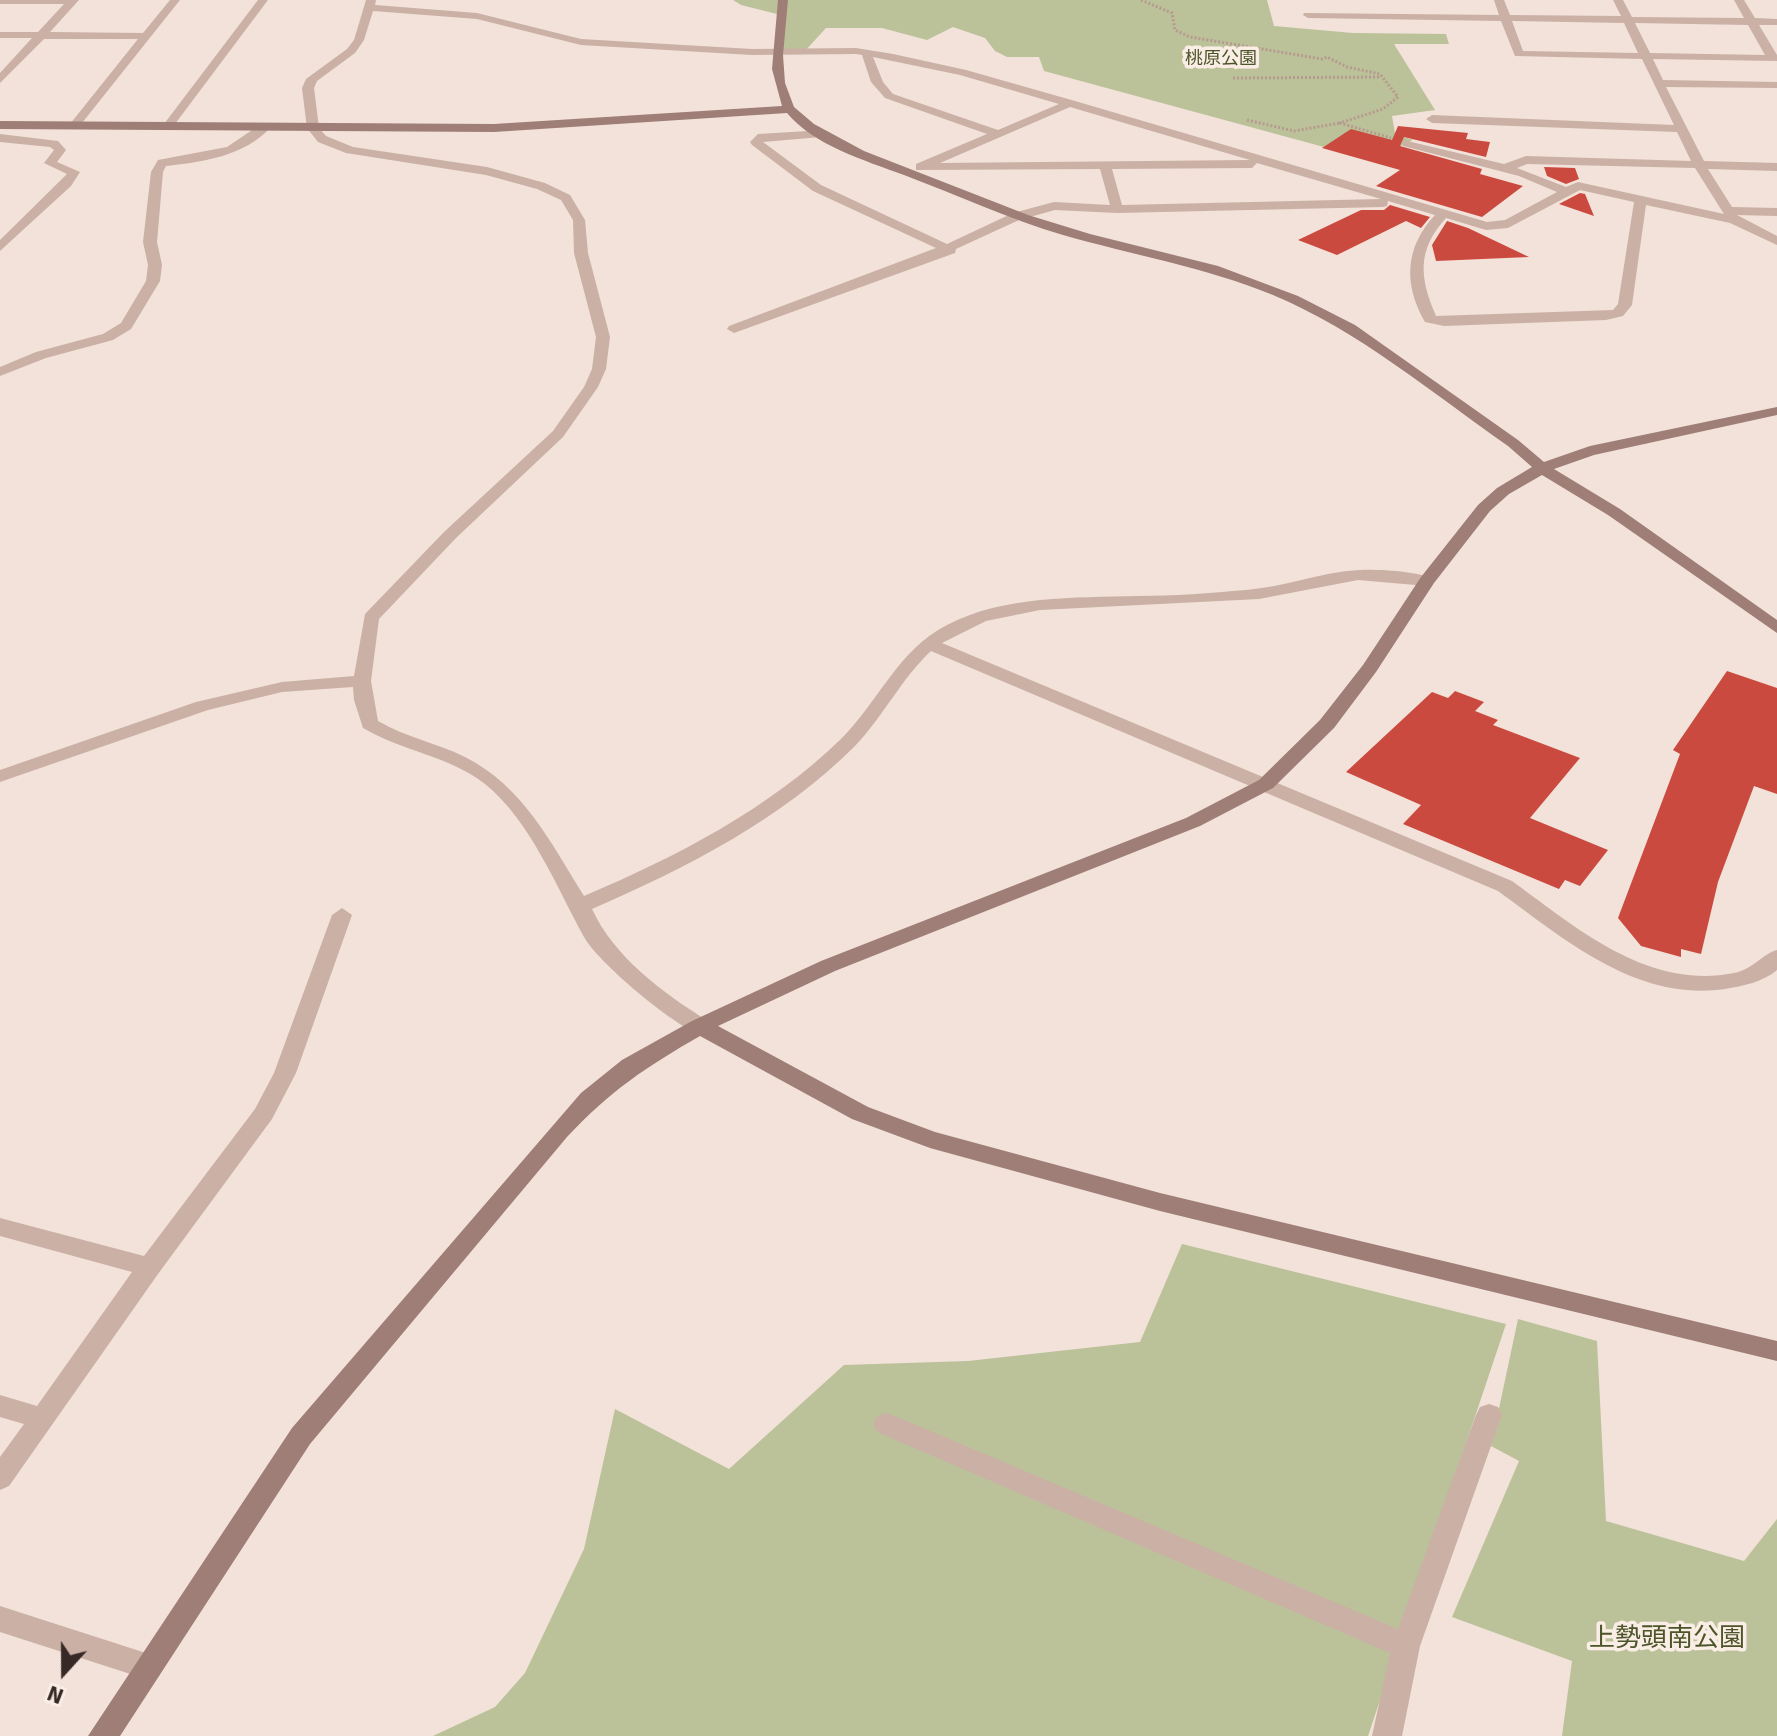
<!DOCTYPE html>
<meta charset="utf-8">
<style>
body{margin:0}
#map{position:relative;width:1777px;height:1736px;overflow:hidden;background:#f2e2d9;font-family:Signika,sans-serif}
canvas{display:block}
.north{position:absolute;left:24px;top:1632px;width:80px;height:80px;-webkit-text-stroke:6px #faede5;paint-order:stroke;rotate:201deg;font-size:22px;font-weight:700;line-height:32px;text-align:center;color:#362926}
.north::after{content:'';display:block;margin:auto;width:28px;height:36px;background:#362926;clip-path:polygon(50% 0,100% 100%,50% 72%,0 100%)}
</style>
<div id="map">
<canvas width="1777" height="1736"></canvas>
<div class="north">N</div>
</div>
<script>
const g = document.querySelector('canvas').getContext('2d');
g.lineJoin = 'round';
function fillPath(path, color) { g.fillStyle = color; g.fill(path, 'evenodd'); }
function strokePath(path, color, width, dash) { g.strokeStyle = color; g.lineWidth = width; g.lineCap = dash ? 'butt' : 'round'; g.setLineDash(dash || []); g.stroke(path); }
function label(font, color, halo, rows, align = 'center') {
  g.font = font + ' Signika,"Noto Sans JP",sans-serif'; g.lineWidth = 7; g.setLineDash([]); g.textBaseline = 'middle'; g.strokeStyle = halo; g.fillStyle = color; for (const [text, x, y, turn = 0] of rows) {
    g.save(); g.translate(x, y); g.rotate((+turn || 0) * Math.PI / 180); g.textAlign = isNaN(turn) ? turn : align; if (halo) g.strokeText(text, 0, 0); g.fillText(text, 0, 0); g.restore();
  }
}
const green = new Path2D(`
 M733 0H1267L1274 26 1353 33 1446 34 1449 44H1394L1435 110 1392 116 1395 134 1413 140 1401 146 1346 153 1044 71 1039 57H1007L995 51 985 38 953 27 927 40 882 28H826L805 51 778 52 781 15 741 5Z
 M1182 1244 1506 1324 1368 1736H433L495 1707 525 1673 584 1549 615 1409 729 1469 844 1365 968 1361 1140 1342Z
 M1518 1319 1597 1341 1606 1521 1744 1561 1777 1519V1736H1562L1572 1661 1452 1617 1519 1461 1491 1446Z`);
const building = new Path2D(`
 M1398 126 1468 133 1466 139 1490 142 1486 157 1404 137 1400 146 1482 169 1480 174 1523 186 1482 217 1376 186 1400 170 1322 148 1351 129 1392 140Z
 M1544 167 1575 168 1579 179 1566 184 1547 176Z
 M1580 193 1585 194 1594 216 1559 204Z
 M1390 205 1430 217 1421 228 1406 221 1337 255 1298 240 1361 210H1384Z
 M1447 221 1468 228 1529 257 1436 261 1432 245Z
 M1727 671 1777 688V794L1754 786 1718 882 1701 954 1681 949V957L1641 946 1618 918 1680 754 1673 750Z
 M1455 691 1484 702 1475 711 1498 720 1493 725 1580 758 1530 818 1608 850 1580 886 1565 880 1559 889 1403 824 1421 805 1346 772 1432 692 1448 698Z`);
const path = new Path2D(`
 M1141 0 1172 13 1175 30 1190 37 1322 59 1327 57 1347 67 1380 74 1398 97 1383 109 1340 123 1391 138
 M1233 78 1380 77
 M1247 120 1294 131 1340 123`);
const street = new Path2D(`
 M0 0H79L50 32 143 33 170 0H180L78 128H70V124L138 39H44L0 83V73L32 38H0V32H38L64 4H0Z
 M258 0H268L172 128H164V124Z
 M366 0H376L375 5 477 13 581 39 752 49 856 48 893 54 966 70 1075 101 1487 222 1505 220 1557 192 1519 176 1403 146V140L1504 164 1526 156 1691 161 1677 132 1432 123 1426 119 1432 115 1674 125 1642 59 1515 56 1501 21 1308 18 1303 15 1304 13 1499 15 1494 0H1504L1510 15 1621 16 1613 0H1623L1632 17 1744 18 1734 0H1744L1755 18 1777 19V25H1759L1777 55V61L1653 59 1663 80 1777 82V88L1666 87 1704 161 1777 163V171L1708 169 1732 207 1777 208V216L1737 215 1777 236V245L1730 223 1646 205 1632 305 1623 316 1606 320 1444 326 1425 322C1403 284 1405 247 1435 215L1388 201 1387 206 1383 207 1117 213 1055 210 1019 220 956 249 955 253 734 333 727 329 729 326 936 248 813 191 752 145 750 142 758 134 825 130V136L821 137 763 142 821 185 947 244 1013 213 1054 202 1110 205 1100 169 916 170V164L987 134 885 98 871 82 862 55 856 54 752 55 581 45 477 19 373 11 364 40 355 53 317 81 314 88 319 128 326 136 353 147 487 167 545 183 570 195 585 220 588 253 610 337 606 369 598 387 563 437 456 538 379 619 371 681 378 721C405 737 437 743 465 757 523 786 551 843 584 896 676 857 769 809 841 739 879 701 898 650 947 625 1005 595 1074 598 1137 596 1174 596 1210 593 1246 590 1284 587 1321 572 1359 570 1375 569 1425 571 1435 581L1427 586 1358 580 1259 599 1040 610 986 621 942 643 1512 881C1578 929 1648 990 1734 973 1754 969 1762 954 1777 950V970C1763 982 1743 986 1725 989 1637 1002 1564 939 1498 891L931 651C901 679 883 717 855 746 781 820 686 868 592 909 614 957 663 993 708 1021L711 1026 708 1031 700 1034C673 1026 597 961 584 937 557 888 530 820 485 784 450 756 401 751 363 728L354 700 353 687 282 692 208 710 0 782V770L196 702 282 682 354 676 365 614 444 532 553 431 584 387 592 369 596 337 574 253 573 220 561 200 537 189 486 175 346 153 318 142 307 128 302 88 306 79 347 49 354 40ZM1512 21 1624 23 1638 53 1523 51ZM1635 23 1748 25 1765 55 1650 53ZM873 57 960 75 1059 104 998 130 893 94 883 82ZM1070 107 1250 160 940 163ZM1257 163 1381 199 1122 205 1112 169 1252 168ZM1527 164 1695 168 1724 214 1578 182 1566 187 1517 168ZM1580 190 1634 202 1618 304 1613 310 1436 316C1419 277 1417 250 1446 218L1486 230 1508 228Z
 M261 124 271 127C245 156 203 162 166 166L163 172 157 242 162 265 160 281 131 329 113 340 46 358 0 376V367L36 352 103 334 121 323 146 281 148 265 143 242 151 172 158 160 227 147Z
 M0 134 58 141 66 150 57 162 80 172 71 186 0 251V240L67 174 44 163 54 150 50 147 0 142Z
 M342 908 352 915 296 1073 272 1119 158 1274 9 1486 0 1490V1457L24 1424 0 1417V1395L37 1406 132 1272 0 1236V1218L144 1256 255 1109 274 1073 332 915Z
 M1489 1404 1498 1407 1502 1415 1420 1646 1402 1736H1372L1390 1653 877 1432 873 1424 877 1416 886 1413 895 1416 1398 1629 1476 1415 1480 1407Z
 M0 1606 149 1654 159 1658 163 1667 159 1676 149 1680 0 1632Z`);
const secondary = new Path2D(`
 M778 0H788L783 55 785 83 794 107 814 124 864 151 1028 215 1090 234 1218 266 1298 296 1355 325 1518 440 1544 462 1590 446 1777 407V415L1594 455 1554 469 1620 509 1777 620V633L1608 515 1542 475 1509 494 1490 511 1434 583 1376 672 1334 728 1273 788 1200 826 835 971 718 1026 868 1107 935 1132 1160 1193 1777 1341V1361L1160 1211 930 1148 852 1119 700 1036C646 1067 610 1091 567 1137L310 1444 120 1736H88L292 1428 581 1093 622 1060 692 1021 821 961 1186 818 1259 780 1320 720 1363 665 1421 577 1478 505 1497 488 1532 467 1508 446C1432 393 1359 331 1273 295 1205 267 1133 255 1063 235 1009 219 957 195 904 175 864 160 815 146 787 113L494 132 0 129V121L494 124 782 106 772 69Z`);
const farParknames = [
 ["桃原公園",1221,59]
];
const nearParknames = [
 ["上勢頭南公園",1667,1639]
];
fillPath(green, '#bbc299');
fillPath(building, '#cb4a3f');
strokePath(path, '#b79a8f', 3, [2, 2]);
fillPath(street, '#cbb0a5');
fillPath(secondary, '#9e7e76');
label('18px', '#4c5529', '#faede5', farParknames);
label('26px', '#4c5529', '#faede5', nearParknames);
</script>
